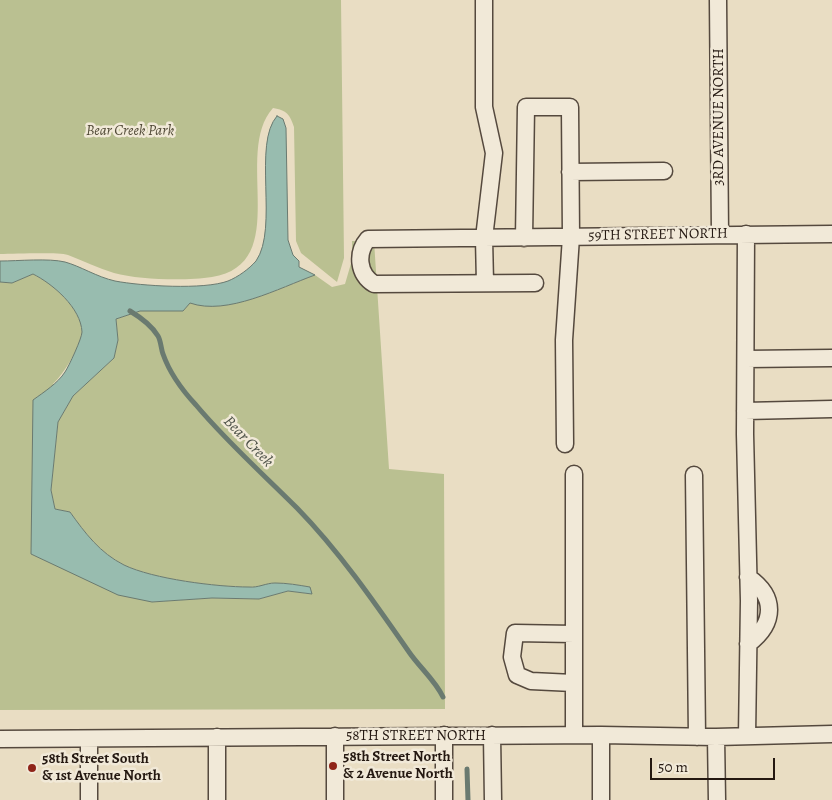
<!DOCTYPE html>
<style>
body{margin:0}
#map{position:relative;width:832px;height:800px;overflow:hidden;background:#e9ddc3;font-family:Alegreya,serif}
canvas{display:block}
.scale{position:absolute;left:650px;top:758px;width:125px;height:22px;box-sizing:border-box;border:2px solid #241811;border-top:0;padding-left:6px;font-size:15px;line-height:18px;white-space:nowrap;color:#241811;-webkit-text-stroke:4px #f1e9d8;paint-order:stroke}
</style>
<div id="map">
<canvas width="832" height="800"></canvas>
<div class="scale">50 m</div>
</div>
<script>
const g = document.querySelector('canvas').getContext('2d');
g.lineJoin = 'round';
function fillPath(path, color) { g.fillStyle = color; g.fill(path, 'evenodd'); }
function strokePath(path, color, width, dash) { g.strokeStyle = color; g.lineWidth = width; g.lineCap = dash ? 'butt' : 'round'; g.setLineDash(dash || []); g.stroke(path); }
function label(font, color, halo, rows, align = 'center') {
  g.font = font + ' Alegreya,serif'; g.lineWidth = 5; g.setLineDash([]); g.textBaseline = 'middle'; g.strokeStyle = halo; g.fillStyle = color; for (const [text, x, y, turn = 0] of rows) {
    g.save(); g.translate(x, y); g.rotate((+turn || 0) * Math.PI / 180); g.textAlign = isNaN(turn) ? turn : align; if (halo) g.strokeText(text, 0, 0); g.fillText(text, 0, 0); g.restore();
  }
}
const green = new Path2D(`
 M0 0H341L344 258 337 282 301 253 296 241 294 127C290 115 287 110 273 108 232 153 294 264 212 277 186 281 140 280 114 273 98 268 84 261 68 255 57 252 15 254 0 254Z
 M352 241H374L389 469 444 474 445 709 0 710V282L12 283 33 274C52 283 83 310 82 333 81 346 63 375 53 384L31 554 152 602 212 598 259 599 288 591 311 594 310 587C298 585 287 583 275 583 266 584 258 588 249 587 216 587 153 579 124 565 100 553 85 533 70 512L55 509 51 490 58 422 73 396 114 358 118 340 116 319 140 311H183L190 302C227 316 279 288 315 275L332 287 345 284 352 260Z`);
const water = new Path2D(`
 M277 116 283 119 286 128 288 240 293 255 299 261V267L315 275C279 288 227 316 190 303L183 311H140L116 319 118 340 114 358 73 396 58 422 51 490 55 509 70 512C85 533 100 553 124 565 153 579 217 587 249 587 258 588 266 583 275 583 287 583 298 585 310 587L312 594 288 591 259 599 212 598 152 602 118 595 31 554 33 400C44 392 58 383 65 372 69 366 82 338 82 332 81 308 53 284 33 274L12 283 0 282V261C18 261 49 258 65 262 80 266 97 277 115 281 141 286 204 290 228 281 238 277 249 269 256 261 279 228 252 144 277 116Z`);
const stream = new Path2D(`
 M130 311C140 317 152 326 158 336 161 341 161 349 163 354 170 374 182 390 196 405 227 442 263 474 297 508 339 551 375 603 409 652 420 668 435 680 443 697
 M467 769 468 800`);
const minor = new Path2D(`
 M484 0V107L494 153 484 238 485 283
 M718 0 720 234
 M570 172 664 171
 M746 234 745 434 749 601 747 736
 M524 238 526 107H570L571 237 564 340 565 444
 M535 283 374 284C358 274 356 253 368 239L832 234
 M746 359 832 358
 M745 411 832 409
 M574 474V735
 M694 475 697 737
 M748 577C776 596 776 623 748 644
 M573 683 531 681 517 675 512 657 515 633 574 634
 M444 735V800
 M492 735 493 800
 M601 735V800
 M716 737 717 800
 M0 739 601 735 716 737 832 734
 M89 739V800
 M217 800V737
 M335 800V736`);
const markers = [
 [333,766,5,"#8f2418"],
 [32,768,5,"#8f2418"]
];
const streetNames = [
 ["3RD AVENUE NORTH",719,117,-90],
 ["59TH STREET NORTH",658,235,-1],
 ["58TH STREET NORTH",416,736]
];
const parkNames = [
 ["Bear Creek Park",130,131]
];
const poiNames = [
 ["58th Street North",343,757],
 ["& 2 Avenue North",343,774],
 ["58th Street South",42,759],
 ["& 1st Avenue North",42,776]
];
const waterNames = [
 ["Bear Creek",248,442,46]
];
fillPath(green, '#bac091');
fillPath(water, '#98bcaf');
strokePath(water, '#6a7a70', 1);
strokePath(stream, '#6a7a70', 5);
strokePath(minor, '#55493e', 19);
strokePath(minor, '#f1e9d8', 16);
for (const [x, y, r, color] of markers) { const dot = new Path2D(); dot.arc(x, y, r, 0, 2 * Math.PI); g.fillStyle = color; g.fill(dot); strokePath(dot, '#f1e9d8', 2); }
label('15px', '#241811', '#f1e9d8', streetNames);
label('italic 15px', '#514a37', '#f1e9d8', parkNames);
label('bold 15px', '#241811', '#f1e9d8', poiNames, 'left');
label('italic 16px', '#4d5148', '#f1e9d8', waterNames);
</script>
